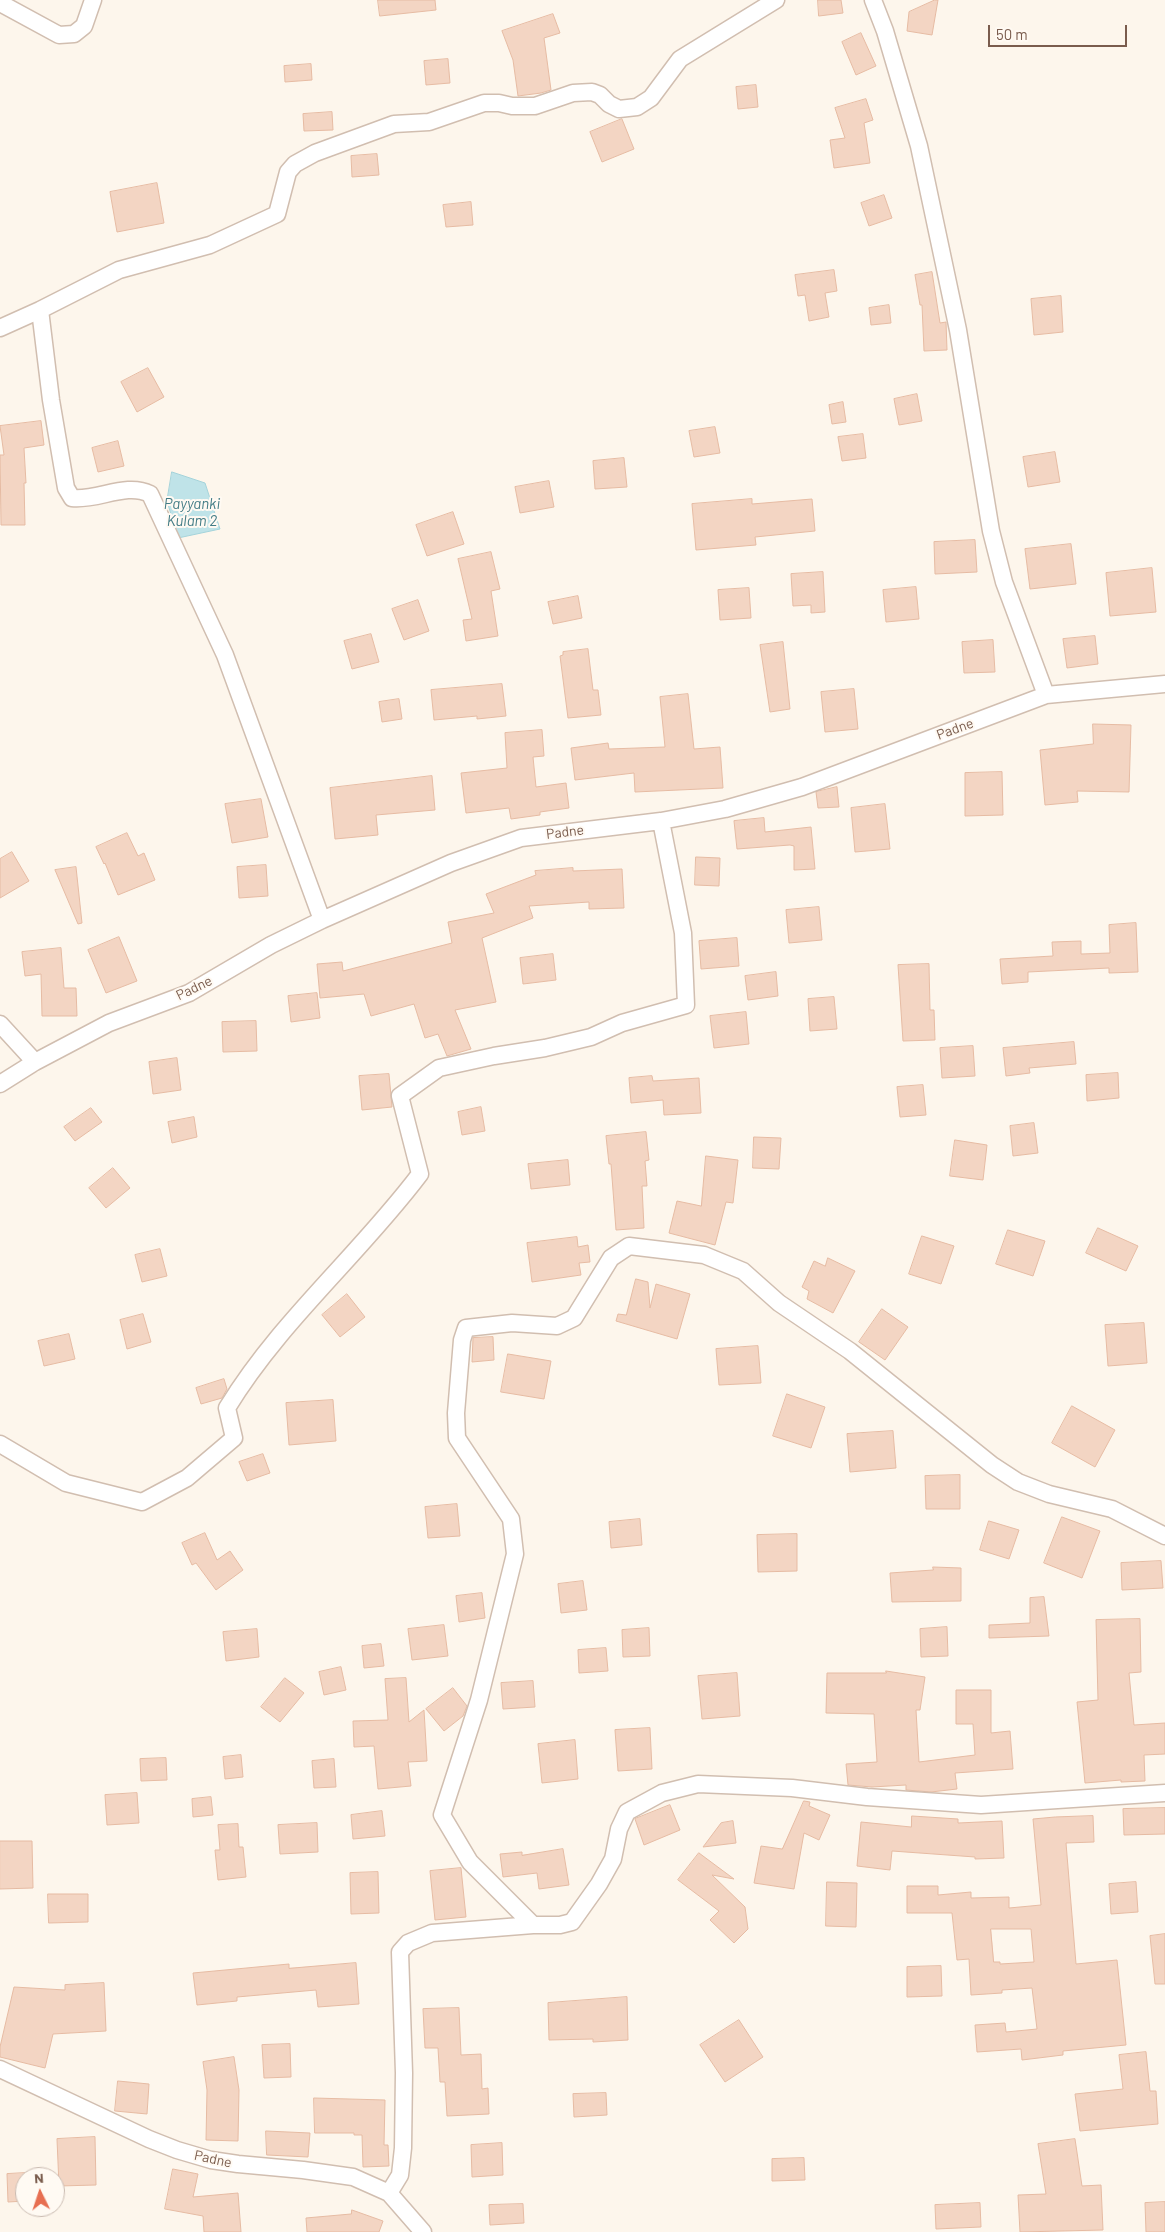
<!DOCTYPE html>
<style>
body{margin:0}
#map{position:relative;width:1165px;height:2232px;overflow:hidden;background:#fdf6ec;font-family:Barlow,sans-serif}
canvas{display:block}
.north{position:absolute;left:15px;top:2167px;width:50px;height:50px;box-sizing:border-box;background:#fffaf3;border:1px solid #cabbb1;border-radius:50%;rotate:356deg;font-size:14px;font-weight:700;line-height:20px;text-align:center;color:#7a5c4d}
.north::after{content:'';display:block;margin:auto;width:18px;height:22px;background:#e76f51;clip-path:polygon(50% 0,100% 100%,50% 72%,0 100%)}
.scale{position:absolute;left:988px;top:25px;width:139px;height:22px;box-sizing:border-box;border:2px solid #7a5c4d;border-top:0;padding-left:6px;font-size:15px;line-height:18px;white-space:nowrap;color:#7a5c4d;-webkit-text-stroke:4px #fffaf3;paint-order:stroke}
</style>
<div id="map">
<canvas width="1165" height="2232"></canvas>
<div class="north">N</div>
<div class="scale">50 m</div>
</div>
<script>
const g = document.querySelector('canvas').getContext('2d');
g.lineJoin = 'round';
function fillPath(path, color) { g.fillStyle = color; g.fill(path, 'evenodd'); }
function strokePath(path, color, width, dash) { g.strokeStyle = color; g.lineWidth = width; g.lineCap = dash ? 'butt' : 'round'; g.setLineDash(dash || []); g.stroke(path); }
function label(font, color, halo, rows, align = 'center') {
  g.font = font + ' Barlow,sans-serif'; g.lineWidth = 4; g.setLineDash([]); g.textBaseline = 'middle'; g.strokeStyle = halo; g.fillStyle = color; for (const [text, x, y, turn = 0] of rows) {
    g.save(); g.translate(x, y); g.rotate((+turn || 0) * Math.PI / 180); g.textAlign = isNaN(turn) ? turn : align; if (halo) g.strokeText(text, 0, 0); g.fillText(text, 0, 0); g.restore();
  }
}
const water = new Path2D(`
 M172 472 205 483 220 529 178 538 167 501Z`);
const building = new Path2D(`
 M378 0H435L436 10 380 16Z
 M818 0H841L843 13 819 16Z
 M935 0H938L932 35 907 31 909 12Z
 M553 14 560 33 544 38 551 90 541 93 518 96 513 60 502 31Z
 M861 33 876 66 856 75 842 42Z
 M448 59 450 83 426 85 424 61Z
 M311 64 312 80 285 82 284 66Z
 M756 85 758 107 738 109 736 87Z
 M866 99 873 120 864 123 870 163 834 168 830 140 845 138 835 108Z
 M332 112 333 130 304 131 303 114Z
 M622 119 634 149 602 162 590 132Z
 M377 154 379 175 352 177 351 156Z
 M157 183 164 223 117 232 110 192Z
 M884 195 892 218 869 226 861 203Z
 M471 202 473 225 446 227 443 205Z
 M834 270 837 291 825 293 829 317 809 321 805 295 798 296 795 275Z
 M932 272 940 323 946 322 947 350 924 351 922 305H920L915 275Z
 M1061 296 1063 332 1034 335 1031 299Z
 M889 305 891 323 871 325 869 308Z
 M148 368 164 397 137 412 121 382Z
 M917 394 922 421 899 425 894 399Z
 M843 402 846 422 832 424 829 405Z
 M41 421 44 445 24 448 26 483H24L25 525H1L0 455H4L0 426Z
 M715 427 720 453 694 457 689 431Z
 M863 434 866 458 842 461 838 437Z
 M118 441 124 466 98 472 92 448Z
 M1055 452 1060 482 1028 487 1023 457Z
 M624 458 627 487 595 489 593 461Z
 M549 481 554 507 520 513 515 487Z
 M752 499V504L812 499 815 531 755 537 756 545 696 550 692 504Z
 M453 512 464 544 427 556 416 525Z
 M975 540 977 572 935 574 934 542Z
 M1071 544 1076 584 1030 589 1025 549Z
 M491 552 500 589 491 591 498 636 466 641 463 620 472 619 458 559Z
 M1152 568 1156 612 1110 616 1106 573Z
 M823 572 825 612 811 613V605L793 606 791 574Z
 M916 587 919 619 886 622 883 590Z
 M749 588 751 618 720 620 718 590Z
 M578 596 582 618 553 624 548 602Z
 M418 600 429 631 404 640 392 609Z
 M371 634 379 662 352 669 344 641Z
 M1095 636 1098 664 1067 668 1063 639Z
 M993 640 995 672 964 673 962 642Z
 M783 642 790 709 770 712 760 645Z
 M588 649 593 690H598L601 715 568 718 560 656 563 655V652Z
 M502 684 506 716 477 719V716L434 720 431 690Z
 M854 689 858 729 825 732 821 692Z
 M688 694 694 749 720 747 723 788 635 792 634 773 575 780 571 748 608 743 609 749 665 747 660 697Z
 M399 699 402 719 382 722 379 702Z
 M1093 724 1131 725 1129 792 1077 791 1078 802 1045 805 1040 750 1093 744Z
 M542 730 544 756 533 757 536 787 566 783 569 808 540 812V815L511 819 509 808 466 813 461 773 507 768 505 733Z
 M1002 772 1003 815 965 816V773Z
 M432 776 435 810 376 815 378 835 335 839 330 788Z
 M837 787 839 807 818 808 816 792Z
 M261 799 268 837 232 843 225 804Z
 M885 804 890 849 855 852 851 808Z
 M764 818 765 832 811 827 815 869 794 870V846L790 845 737 849 734 821Z
 M127 833 138 856 144 853 155 880 118 895 105 863 104 864 96 847Z
 M12 852 29 881 0 898V859Z
 M696 857 720 858 719 886 695 885Z
 M266 865 268 896 239 898 237 867Z
 M76 867 82 923 78 924 55 870Z
 M573 868V871L622 869 624 908 589 909V902L529 906 533 918 482 938 496 1002 455 1010 471 1049 447 1056 438 1034 425 1038 414 1004 371 1016 364 994 320 998 317 964 342 962 343 971 452 943 448 922 494 913 486 894 536 875 535 871Z
 M819 907 822 940 789 943 786 910Z
 M1136 923 1138 972 1109 973V968L1028 972V982L1002 984 1000 959 1053 956 1052 942 1081 941V954L1110 953 1109 925Z
 M119 937 137 981 106 993 88 950Z
 M737 938 739 966 701 969 699 941Z
 M61 948 64 988H76L77 1016H42L41 974 25 976 22 952Z
 M553 954 556 980 523 984 520 958Z
 M929 964 930 1010H934L935 1040 903 1041 898 965Z
 M776 972 778 996 748 1000 745 976Z
 M317 993 320 1018 291 1022 288 996Z
 M834 997 837 1029 810 1031 808 999Z
 M746 1012 749 1044 714 1048 710 1016Z
 M256 1021 257 1051 223 1052 222 1022Z
 M1074 1042 1076 1064 1029 1068 1030 1073 1006 1076 1003 1048Z
 M973 1046 975 1076 942 1078 940 1048Z
 M177 1058 181 1090 153 1094 149 1062Z
 M1118 1073 1119 1098 1087 1101 1086 1075Z
 M389 1074 392 1107 362 1110 359 1076Z
 M652 1076 653 1081 699 1078 701 1113 664 1115 663 1100 631 1103 629 1078Z
 M923 1085 926 1115 900 1117 897 1087Z
 M481 1107 485 1131 462 1135 458 1112Z
 M91 1108 102 1122 75 1141 64 1127Z
 M194 1117 197 1137 172 1143 168 1122Z
 M1034 1123 1038 1153 1013 1156 1010 1126Z
 M646 1132 649 1160 645 1161 647 1186H642L644 1228 616 1230 611 1164H609L606 1136Z
 M754 1137 781 1138 779 1169 753 1168Z
 M955 1140 987 1145 983 1180 950 1176Z
 M706 1156 738 1160 733 1203 726 1202 715 1245 669 1233 677 1201 701 1206Z
 M568 1160 570 1185 531 1189 528 1164Z
 M113 1168 130 1188 106 1208 89 1188Z
 M1098 1228 1138 1246 1126 1271 1086 1253Z
 M1008 1230 1045 1241 1033 1276 996 1264Z
 M922 1236 954 1246 941 1284 909 1274Z
 M577 1237 578 1247 588 1245 590 1262 579 1263 581 1275 532 1282 527 1243Z
 M160 1249 167 1276 142 1282 135 1255Z
 M828 1258 855 1271 833 1313 807 1299 809 1291 802 1287 814 1261 825 1266Z
 M636 1279 648 1282 650 1308 656 1284 690 1294 677 1339 616 1321 618 1314 626 1315Z
 M347 1294 365 1317 340 1337 322 1315Z
 M882 1309 908 1327 885 1360 859 1342Z
 M143 1314 151 1342 127 1349 120 1320Z
 M1144 1323 1147 1363 1108 1366 1105 1325Z
 M69 1334 75 1359 44 1366 38 1341Z
 M493 1337 494 1360 472 1362 473 1338Z
 M758 1346 761 1383 719 1385 716 1349Z
 M508 1354 551 1361 544 1399 501 1392Z
 M224 1379 227 1389 222 1398 201 1404 196 1388Z
 M787 1394 825 1407 811 1448 773 1436Z
 M333 1400 336 1441 289 1445 286 1403Z
 M1072 1406 1115 1430 1095 1467 1052 1443Z
 M893 1431 896 1468 850 1472 847 1434Z
 M263 1454 270 1473 247 1481 239 1462Z
 M960 1475V1509H926L925 1476Z
 M457 1504 460 1536 428 1538 425 1507Z
 M1062 1517 1100 1531 1082 1578 1044 1563Z
 M640 1519 642 1545 611 1548 609 1522Z
 M989 1521 1019 1530 1009 1559 980 1550Z
 M205 1533 217 1560 230 1551 243 1570 216 1590 196 1563 192 1565 182 1543Z
 M797 1534V1571L758 1572 757 1535Z
 M1161 1561 1163 1588 1122 1590 1121 1563Z
 M933 1567 961 1568V1601L892 1602 890 1573 933 1570Z
 M583 1581 587 1610 561 1613 558 1584Z
 M482 1593 485 1618 459 1622 456 1596Z
 M1044 1597 1049 1636 989 1638V1625L1030 1623V1598Z
 M1140 1619 1141 1672 1129 1673 1134 1725 1165 1723V1754L1144 1755 1145 1781 1121 1782V1780L1085 1783 1077 1702 1098 1700 1096 1620Z
 M444 1625 448 1656 412 1660 408 1629Z
 M947 1627 948 1656 921 1657 920 1629Z
 M649 1628 650 1656 623 1657 622 1630Z
 M257 1629 259 1657 226 1661 223 1632Z
 M381 1644 384 1666 364 1668 362 1646Z
 M606 1648 608 1671 579 1673 578 1650Z
 M341 1667 346 1690 324 1695 319 1672Z
 M886 1671 925 1677 920 1710H916L919 1762 975 1755 973 1724H956V1690H991V1733L1010 1731 1013 1769 955 1773 957 1789 931 1792 906 1790V1785L872 1787 848 1785 846 1764 877 1762 874 1714 826 1713 827 1673H886Z
 M737 1673 740 1716 702 1719 698 1676Z
 M285 1678 304 1693 280 1722 261 1707Z
 M406 1678 409 1722 424 1710 427 1761 408 1762 411 1786 378 1789 374 1746 354 1747 353 1721 388 1720 385 1679Z
 M533 1681 535 1707 503 1709 501 1683Z
 M453 1688 467 1706 463 1716 444 1731 426 1709Z
 M650 1728 652 1769 618 1771 615 1730Z
 M575 1740 578 1779 542 1783 538 1744Z
 M241 1755 243 1777 225 1779 223 1757Z
 M166 1758 167 1780 141 1781 140 1759Z
 M334 1759 336 1787 314 1788 312 1761Z
 M137 1793 139 1823 107 1825 105 1795Z
 M211 1797 213 1815 193 1817 192 1799Z
 M804 1801 810 1802 809 1806 830 1815 819 1840 804 1833 794 1889 754 1883 761 1846 782 1849Z
 M670 1805 680 1830 644 1845 635 1819Z
 M1165 1808V1834L1124 1835 1123 1809Z
 M382 1811 385 1836 353 1839 351 1815Z
 M912 1816 958 1819V1823L1002 1821 1004 1858 975 1859V1857L892 1851 890 1870 857 1866 861 1822 911 1827Z
 M1093 1816 1094 1842 1066 1843 1076 1964 1117 1960 1126 2045 1063 2051V2055L1022 2060 1021 2049 977 2052 975 2025 1005 2023 1006 2032 1037 2029 1032 1988 1002 1990V1993L971 1995 969 1959 957 1960 952 1913H907V1886H938V1895L971 1892V1898L1009 1897V1908L1041 1905 1033 1819 1055 1817ZM991 1929H1031L1034 1962 1000 1964V1962H994Z
 M733 1821 736 1843 703 1847 721 1823Z
 M317 1823 318 1852 280 1854 278 1825Z
 M238 1824 239 1847H243L246 1877 218 1880 215 1850H220L218 1825Z
 M0 1841H32L33 1888 0 1889Z
 M563 1849 569 1885 539 1889 537 1873 503 1877 500 1854 522 1852V1855Z
 M699 1853 734 1879 712 1875 745 1907 748 1929 734 1943 710 1920 719 1911 678 1880Z
 M461 1868 466 1917 435 1920 430 1871Z
 M378 1872 379 1913 351 1914 350 1873Z
 M827 1882 857 1883 856 1927 826 1926Z
 M1136 1882 1138 1912 1111 1914 1109 1884Z
 M48 1894H88V1922L49 1923Z
 M1165 1934V1984H1155L1150 1936Z
 M356 1963 359 2004 318 2007 316 1990 237 1997V2001L197 2005 193 1973 289 1964V1968Z
 M941 1966 942 1996 907 1997V1967Z
 M104 1983 106 2031 53 2034 45 2068 0 2057V2047L14 1987 65 1990V1985Z
 M627 1997 628 2040 593 2042V2039L549 2040 548 2003Z
 M459 2008 461 2055 481 2054 482 2089 488 2088 489 2114 447 2116 445 2082H440L438 2048H425L423 2009Z
 M739 2020 763 2057 725 2082 700 2045Z
 M290 2044 291 2077 264 2078 262 2045Z
 M1146 2052 1150 2091H1156L1158 2124 1080 2131 1075 2094 1123 2089 1119 2055Z
 M234 2057 239 2090 238 2141 206 2140 207 2090 203 2062Z
 M118 2081 149 2084 147 2114 115 2111Z
 M606 2093 607 2115 574 2117 573 2094Z
 M314 2098 385 2100 384 2145H388L389 2166 363 2167 362 2135H354V2133H315Z
 M266 2131 310 2133 308 2157 267 2155Z
 M95 2137 96 2185 59 2186 57 2139Z
 M1075 2139 1082 2186 1101 2185 1103 2230 1020 2232 1018 2195 1046 2194 1038 2144Z
 M502 2143 503 2175 472 2177 471 2145Z
 M804 2158 805 2180 772 2181V2159Z
 M173 2169 198 2174 193 2197 238 2193 241 2232H204L203 2216 165 2209Z
 M25 2173V2201L8 2202 7 2174Z
 M1165 2202V2232H1146L1145 2203Z
 M980 2203 981 2227 936 2229 935 2205Z
 M523 2204 524 2223 490 2225 489 2205Z
 M352 2210 383 2221 379 2232H307L306 2218 351 2214Z`);
const street = new Path2D(`
 M873 0 885 31 919 146 958 330 991 531 1004 582 1046 695
 M0 3 59 35 74 34 84 26 93 0
 M40 310 51 400 66 488 72 498C98 501 126 482 150 494L225 655 322 920
 M0 328 40 310 119 270 210 245 277 214 288 172 295 164 315 153 394 124 429 122 484 103H499L512 106H535L573 93 592 92 600 95 609 104 619 109 637 107 651 98 680 59 776 0
 M0 1024 35 1062
 M0 1084 35 1062 109 1023 189 993 271 945 322 920 451 863 521 838 661 821 725 809 802 787 1046 695 1165 684
 M0 1444 66 1483 142 1502 187 1478 234 1438 227 1408C280 1321 359 1255 420 1174L400 1096 439 1068 494 1056 545 1048 591 1037 622 1023 686 1005 683 933 661 821
 M533 1925 470 1862 442 1815 479 1700 515 1554 511 1519 457 1438 456 1413 462 1340 466 1328 512 1323 557 1326 574 1318 611 1258 629 1246 704 1255 743 1271 779 1303 850 1351 992 1465 1018 1482 1049 1494 1112 1509 1165 1536
 M0 2069 149 2139 177 2150 211 2160 238 2164 303 2170 353 2177 389 2193 423 2232
 M389 2193 400 2175 403 2148 404 2073 400 1952 408 1943 432 1933 533 1925H560L572 1922 599 1884 613 1859 619 1829 627 1812 662 1793 698 1784 792 1788 867 1797 981 1805 1165 1793`);
const streetNames = [
 ["Padne",955,729,-20],
 ["Padne",565,832,-7],
 ["Padne",194,988,-26],
 ["Padne",213,2159,12]
];
const waterNames = [
 ["Payyanki",192,504],
 ["Kulam 2",192,521]
];
fillPath(water, '#bfe3e8');
strokePath(water, '#a5d3da', 1);
fillPath(building, '#f3d5c3');
strokePath(building, '#e6bba3', 1);
strokePath(street, '#d1beb0', 19);
strokePath(street, '#fff', 16);
label('14px', '#7a5c4d', '#fffaf3', streetNames);
label('italic 15px', '#437c86', '#fffaf3', waterNames);
</script>
